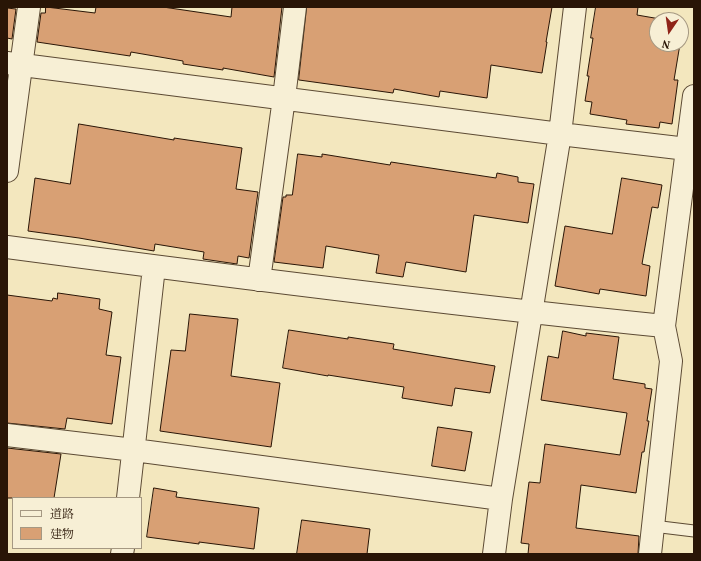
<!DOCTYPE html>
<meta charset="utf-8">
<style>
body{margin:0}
#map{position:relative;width:701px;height:561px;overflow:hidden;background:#f3e7be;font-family:Vollkorn,"Noto Serif JP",serif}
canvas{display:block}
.frame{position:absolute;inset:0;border:8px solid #291506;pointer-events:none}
.legend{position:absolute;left:12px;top:497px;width:130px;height:52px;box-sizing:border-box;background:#f7efd5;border:1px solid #a59882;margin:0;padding:5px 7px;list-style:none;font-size:12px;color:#291506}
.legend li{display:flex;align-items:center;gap:8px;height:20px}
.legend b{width:20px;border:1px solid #a59882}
.north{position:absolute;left:649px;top:12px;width:40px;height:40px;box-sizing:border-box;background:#f7efd5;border:1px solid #a59882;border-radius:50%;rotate:193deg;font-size:11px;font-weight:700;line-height:16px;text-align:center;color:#291506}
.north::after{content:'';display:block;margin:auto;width:14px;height:18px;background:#8f2418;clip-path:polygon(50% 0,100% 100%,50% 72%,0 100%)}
</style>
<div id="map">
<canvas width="701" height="561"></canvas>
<div class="frame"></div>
<ul class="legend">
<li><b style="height:5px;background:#f7efd5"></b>道路</li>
<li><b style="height:11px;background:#d8a074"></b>建物</li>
</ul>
<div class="north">N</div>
</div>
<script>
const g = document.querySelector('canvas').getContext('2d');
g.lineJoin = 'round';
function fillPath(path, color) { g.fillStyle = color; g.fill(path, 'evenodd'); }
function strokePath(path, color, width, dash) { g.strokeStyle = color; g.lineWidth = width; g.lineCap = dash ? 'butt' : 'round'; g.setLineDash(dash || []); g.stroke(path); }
const building = new Path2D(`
 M46 7 95 13 96 7H163L231 17 232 7H282L274 77 223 68V70L183 64V61L131 52 130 56 37 42 41 13H45Z
 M307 7H552L546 42H547L542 73 491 65 487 98 440 91 439 97 394 89 393 93 299 80Z
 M596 7H638L637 15 666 20H657V44H680L674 80H678L672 124 660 122 659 128 626 124 627 120 590 114 592 102 585 101 589 76H587L593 38H591Z
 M7 8 16 9 12 39 7 38Z
 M79 124 174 140V138L242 148 236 189 258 192 249 258 238 256 237 264 203 259 204 252 155 244 154 251 79 238 28 231 35 178 70 184Z
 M298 154 322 157V154L390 165 391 162 496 178 497 173 518 177V182L534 184 528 223 474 215 466 272 406 262 403 277 376 273 379 255 326 246 323 268 274 262 283 197H286V195H292Z
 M622 178 662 185 658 208 652 207 642 264 650 266 646 296 600 289 599 294 555 286 565 226 612 234Z
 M58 293 100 299 99 309 112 312 106 355 121 357 112 424 67 418 65 429 7 423V295L52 301 53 298 57 299Z
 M190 314 238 319 231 376 280 383 271 447 160 431 171 350 185 351Z
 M289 330 348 339V337L394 344 393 349 495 366 490 393 455 388 452 406 402 398 404 387 328 375V376L283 368Z
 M563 331 586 336V333L619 337 613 379 645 384V388L652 389 647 421H649L644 452H642L636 493 581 485 576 528 639 536 638 554H528L529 544 521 543 529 482 540 483 545 444 620 455 627 413 541 400 548 356 558 358Z
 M438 427 472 432 465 471 432 466Z
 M7 448 61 454 54 498H7Z
 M154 488 177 492 176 497 259 508 254 549 199 542V544L147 537Z
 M302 520 370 529 367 554H297Z`);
const service = new Path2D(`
 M653 526 694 531`);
const minor = new Path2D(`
 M7 63 560 134 687 149
 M7 171 29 7
 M7 247C226 276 445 304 664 326
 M259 280 284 98 295 7
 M7 435 134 450 501 499
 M128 498 154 267
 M122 554 123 548
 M494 554 501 499 560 134 575 7
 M650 554 671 361 664 326 694 96`);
fillPath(building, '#d8a074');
strokePath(building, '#291506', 1);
strokePath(service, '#5c4a34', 13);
strokePath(minor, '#5c4a34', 24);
strokePath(service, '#f7efd5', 11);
strokePath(minor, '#f7efd5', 22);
</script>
